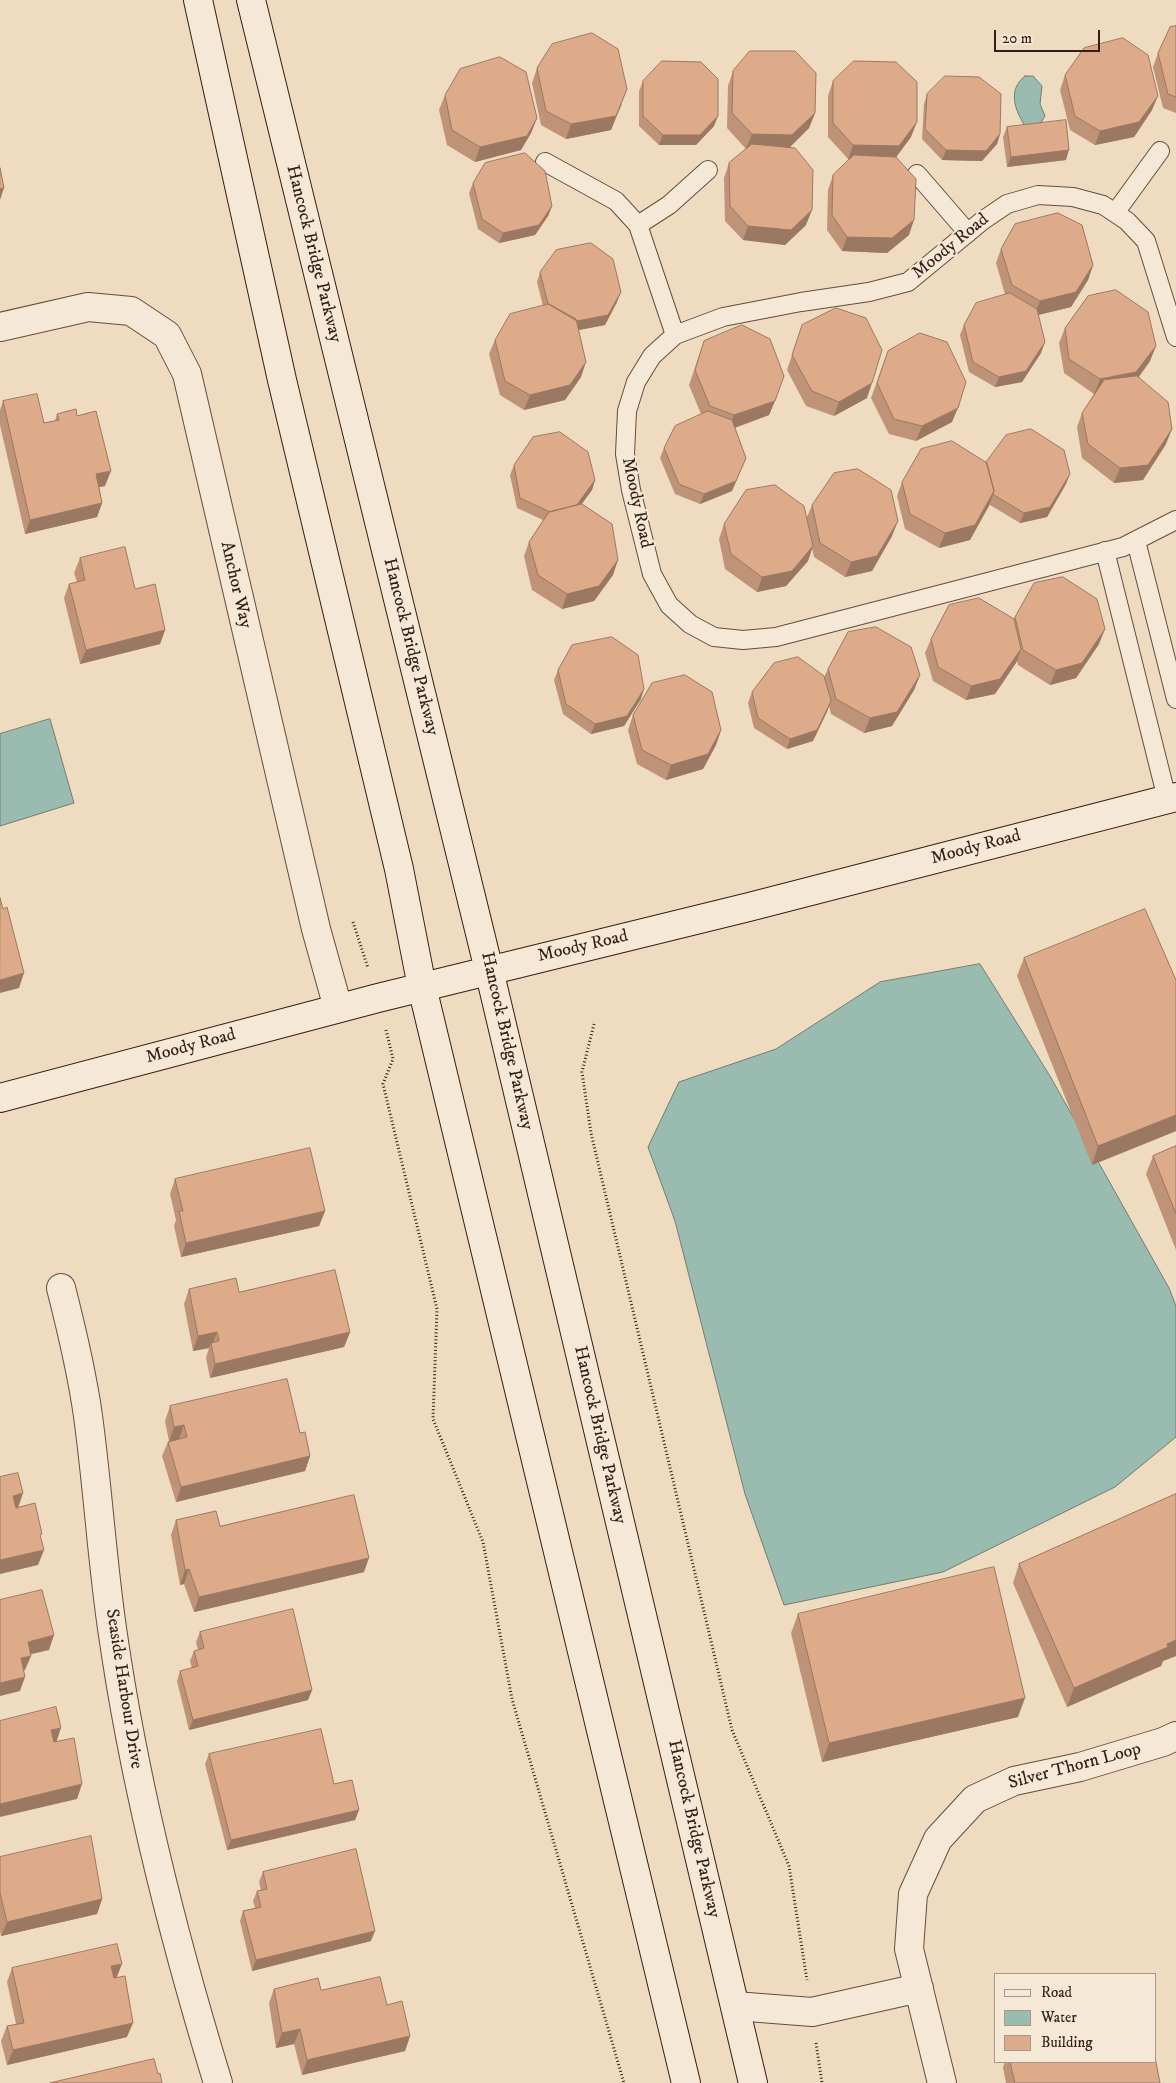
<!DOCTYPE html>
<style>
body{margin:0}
#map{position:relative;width:1176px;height:2083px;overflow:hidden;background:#efdbc0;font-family:"IM FELL DW Pica",serif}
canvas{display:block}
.legend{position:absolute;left:994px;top:1973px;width:162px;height:90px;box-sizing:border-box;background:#f5e8d6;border:1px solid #a79889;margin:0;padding:6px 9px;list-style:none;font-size:15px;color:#331f16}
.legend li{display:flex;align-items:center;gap:10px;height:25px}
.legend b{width:25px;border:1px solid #a79889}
.scale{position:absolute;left:994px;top:30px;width:106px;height:22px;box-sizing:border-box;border:2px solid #331f16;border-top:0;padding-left:6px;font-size:15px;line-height:18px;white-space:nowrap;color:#331f16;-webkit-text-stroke:4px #f5e8d6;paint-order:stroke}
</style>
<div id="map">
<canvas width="1176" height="2083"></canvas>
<ul class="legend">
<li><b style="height:6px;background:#f5e8d6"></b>Road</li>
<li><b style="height:14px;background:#9abbb0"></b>Water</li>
<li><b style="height:14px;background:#ddab8a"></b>Building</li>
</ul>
<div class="scale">20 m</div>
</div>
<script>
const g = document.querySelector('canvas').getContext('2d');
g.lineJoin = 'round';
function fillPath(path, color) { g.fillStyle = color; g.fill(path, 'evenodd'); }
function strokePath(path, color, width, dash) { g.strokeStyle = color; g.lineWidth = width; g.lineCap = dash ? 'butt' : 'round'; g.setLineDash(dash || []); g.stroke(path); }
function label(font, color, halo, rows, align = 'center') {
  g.font = font + ' "IM FELL DW Pica",serif'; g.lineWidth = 4; g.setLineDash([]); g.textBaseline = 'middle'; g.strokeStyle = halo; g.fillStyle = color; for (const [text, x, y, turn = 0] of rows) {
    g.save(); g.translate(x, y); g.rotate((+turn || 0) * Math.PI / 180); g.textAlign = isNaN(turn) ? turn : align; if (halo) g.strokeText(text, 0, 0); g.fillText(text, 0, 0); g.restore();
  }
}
const water = new Path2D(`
 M1025 76H1033L1042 86 1040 104 1045 116 1040 124 1025 126C1015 110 1007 90 1025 76Z
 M50 719 74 803 0 826V734Z
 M980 964 1050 1076 1169 1288 1176 1306V1437L1115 1487 943 1572 784 1605 745 1494 675 1221 648 1147 679 1082 776 1049 880 982Z`);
const path = new Path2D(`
 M353 922 368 968
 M594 1024 582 1072 591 1133 732 1730 789 1866 807 1980
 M386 1030 393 1059 383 1084 437 1309 433 1419 483 1542 512 1699 624 2083
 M816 2043 822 2083`);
const lane = new Path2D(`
 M545 162 616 201 638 225 675 335
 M917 174 968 233
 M1115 213 1160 151
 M638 225 669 205 708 170
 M1176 337 1146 241 1127 221 1103 205 1073 197 1038 195 1007 204 982 221 908 282 869 292 801 302 723 317 675 335 652 356 636 382 627 411 625 454 631 490 652 574 669 605 690 624 714 637 743 640 776 637 1123 547 1176 520
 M1136 541 1176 699
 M1105 551 1167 799`);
const street = new Path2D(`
 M0 327 88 307 131 311 167 335 187 374 316 929 338 1008
 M61 1288C72 1331 82 1373 88 1416 98 1489 102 1562 113 1635 135 1787 173 1936 218 2083
 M735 2006 812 2012 919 1988
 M942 2083 909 1949 913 1894 938 1839 975 1799 1014 1781 1080 1767 1163 1742 1176 1736`);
const secondary = new Path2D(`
 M198 0 282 380 399 869 422 987 686 2083
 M251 0 489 970 753 2083
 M0 1098 378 998 749 907 1176 797`);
const wall = new Path2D(`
 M1176 26V113L1163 108 1153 67 1158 53Z
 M537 68 622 104 611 130 566 139 541 125 532 83Z
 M733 71 815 113 809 128 790 147 806 225 785 245 743 240 725 221 724 178 729 163 746 149 727 128 728 86Z
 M1065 75 1152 110 1134 137 1095 145 1070 130 1060 90Z
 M643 81 714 126 696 145H659L639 126V91Z
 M833 81 911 137 896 157 909 235 887 253 842 251 827 230 828 190 833 175 849 160 828 137V96Z
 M927 94 1000 134 997 144 982 161 942 160 922 139 924 104Z
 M445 95 537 118 531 133 521 150 475 162 447 145 439 110Z
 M1007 127 1066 160 1007 167 1003 137Z
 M473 183 552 206 548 216 535 235 499 243 478 229 469 193Z
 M1001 249 1093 265 1088 280 1071 307 1038 315 1041 353 1022 382 995 387 969 372 960 335 964 325 1005 294 996 263Z
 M540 272 617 302 605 325 578 330 581 377 565 400 524 410 500 395 489 354 495 340 543 306 537 282Z
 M802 325 867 398 834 416 806 406 787 370Z
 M1065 328 1150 361 1139 377 1166 444 1143 480 1114 483 1082 458 1077 427 1082 413 1094 394 1064 373 1059 343Z
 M704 341 784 376 769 415 735 428 746 458 732 491 700 504 675 494 660 458 664 448 701 414 689 385Z
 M888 351 952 422 916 441 889 434 871 398Z
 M3 401 44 423 55 421 57 414 77 416 105 486 99 487 102 503 97 517 25 534 0 425V410Z
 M986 462 1066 484 1047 517 1020 523 990 505 989 504 970 540 939 548 905 529 897 496 902 482Z
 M514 465 595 480 592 490 581 504 613 575 594 601 562 609 532 590 524 556 529 542 543 520 517 508 510 475Z
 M812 505 892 536 872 571 845 577 814 557 812 548 808 561 786 586 757 592 725 569 719 539 724 524 807 517Z
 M80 558 165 630 160 644 80 664 64 598 69 584 77 582 74 573Z
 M1015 617 1099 644 1076 678 1050 685 1018 665 1017 661 995 694 966 700 933 681 925 653 931 639 1014 619Z
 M828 669 920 675 914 690 892 726 864 733 831 714 829 706 813 741 787 749 754 728 748 703 752 692 824 677Z
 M558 670 641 699 624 726 591 734 563 714 554 680Z
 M633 715 721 730 716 745 703 769 666 780 637 764 628 730Z
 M1024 958 1176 980V1131L1092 1165 1017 976Z
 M1176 1146V1250L1146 1174 1153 1156Z
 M175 1179 325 1211 319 1226 181 1257 174 1226 176 1220 170 1194Z
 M189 1289 239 1292 350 1332 344 1347 210 1378 206 1358 209 1348 193 1351 184 1304Z
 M170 1406 300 1433 310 1456 305 1471 176 1502 162 1456 168 1442 169 1441 165 1421Z
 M1176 1494V1656L1163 1661 1161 1666 1067 1707 1013 1583 1019 1564Z
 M176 1520 220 1526 364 1572 194 1612 184 1584 180 1585 171 1535Z
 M798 1614 1018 1717 822 1762 791 1633Z
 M200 1632 312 1690 308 1700 189 1730 177 1681 180 1671 192 1668 190 1661 194 1651 198 1650 196 1642Z
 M209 1754 334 1784 359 1810 355 1820 227 1850 205 1764Z
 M0 1857 102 1899 97 1914 1 1936 0 1931Z
 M263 1872 371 1941 252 1971 240 1921 243 1911 255 1908 253 1901 257 1891 261 1890 259 1882Z
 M12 1968 117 1978 127 2037 7 2065 1 2041 7 2026 16 2024 7 1982Z
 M274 1989 321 1990 410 2036 405 2051 302 2075 294 2044 276 2048 269 2003Z
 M1005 2062H1155L1160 2083H1006L1003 2067Z`);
const shadedWall = new Path2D(`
 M627 89 611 130 566 139 571 124Z
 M1158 96 1152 110 1134 137 1095 145 1100 131Z
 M815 113 809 128 787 150 746 149 752 134Z
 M718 116 714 126 696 145H659L663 135Z
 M537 118 531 133 521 150 475 162 480 147Z
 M917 122 911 137 894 160H848L853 145Z
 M1000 134 997 144 982 161 942 160 946 150Z
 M1069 150 1066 160 1007 167 1011 157Z
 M4 188 0 200V189Z
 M552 206 548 216 535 235 499 243 503 233Z
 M812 210 806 225 785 245 743 240 748 226Z
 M914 220 909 235 887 253 842 251 847 237Z
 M1093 265 1088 280 1071 307 1034 316 1040 301Z
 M621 292 617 302 605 325 574 331 577 321Z
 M1045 342 1041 353 1022 382 995 387 999 377Z
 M1156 346 1150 361 1131 387 1094 394 1100 379Z
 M586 362 581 377 565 400 524 410 530 395Z
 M872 383 867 398 834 416 839 402Z
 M775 401 769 415 728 430 734 415Z
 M958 408 952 422 916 441 922 426Z
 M1172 429 1166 444 1143 480 1114 483 1120 468Z
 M746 458 732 491 700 504 704 494Z
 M111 471 105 486 90 489 96 474Z
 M1070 474 1066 484 1047 517 1020 523 1024 513Z
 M595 480 592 490 573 516 546 522Z
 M994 491 989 506 970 540 939 548 945 533Z
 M102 503 97 517 25 534 30 520Z
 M898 521 892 536 872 571 845 577 851 562Z
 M813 546 808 561 786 586 757 592 762 577Z
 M618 560 613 575 594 601 562 609 567 594Z
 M1105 629 1099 644 1076 678 1050 685 1056 670Z
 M165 630 160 644 80 664 86 650Z
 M1021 649 1016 663 995 694 966 700 971 686Z
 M920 675 914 690 892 726 864 733 870 718Z
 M644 689 641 699 624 726 591 734 595 724Z
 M831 701 827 712 813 741 787 749 790 739Z
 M721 730 716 745 703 769 666 780 671 765Z
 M24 973 19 988 0 993V980Z
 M1176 1115V1131L1092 1165 1098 1146Z
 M325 1211 319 1226 181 1257 186 1243Z
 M217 1332 212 1346 211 1343 209 1348 193 1351 198 1336Z
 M350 1332 344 1347 210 1378 215 1364Z
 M184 1425 179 1439 169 1442 174 1427Z
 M310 1456 305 1471 176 1502 181 1487Z
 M23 1493 18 1508 7 1510 13 1496Z
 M44 1550 38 1565 0 1574V1560Z
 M369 1558 364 1572 194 1612 199 1597Z
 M189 1569 184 1584 180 1585 185 1570Z
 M54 1635 49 1650 23 1656 28 1642Z
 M1176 1640V1656L1163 1661 1161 1666 1067 1707 1074 1688Z
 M31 1656 25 1670 15 1673 21 1658Z
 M25 1677 20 1691 0 1696V1683Z
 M312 1690 308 1700 189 1730 193 1720Z
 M1025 1698 1018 1717 822 1762 829 1743Z
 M61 1728 56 1743 46 1745 51 1730Z
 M82 1784 77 1799 0 1817V1804Z
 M359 1810 355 1820 227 1850 231 1840Z
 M102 1899 97 1914 1 1936 7 1922Z
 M375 1931 371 1941 252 1971 256 1960Z
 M122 1964 116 1979 106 1981 111 1966Z
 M133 2023 127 2037 7 2065 13 2050Z
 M300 2029 294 2044 276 2048 282 2033Z
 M410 2036 405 2051 302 2075 307 2060Z`);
const building = new Path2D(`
 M1176 26V97L1168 94 1158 53 1170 27Z
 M592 33 618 49 627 89 616 116 571 124 546 111 537 68 552 44Z
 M1123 38 1148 55 1158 96 1139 122 1100 131 1075 116 1065 75 1084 48Z
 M750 51H795L816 73 815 113 792 135 752 134 732 113 733 71Z
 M500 57 526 72 537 118 527 136 480 147 452 130 445 95 460 69Z
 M662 61 701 62 718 79V116L700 135H663L643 116V81Z
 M854 61 896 62 917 82V122L899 146 853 145 833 123V81Z
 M945 76 979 77 1001 94 1000 134 986 151 946 150 925 129 927 94Z
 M1066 120 1069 150 1011 157 1007 127Z
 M752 144 795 148 813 170 812 210 791 230 748 226 730 206 729 163Z
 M525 153 545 171 552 206 539 225 503 233 482 219 473 183 485 163Z
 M854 155 896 157 916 179 914 220 892 238 847 237 832 215 833 175Z
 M0 168 4 188 0 189Z
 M1058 213 1082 225 1093 265 1076 292 1040 301 1012 285 1001 249 1015 224Z
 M591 243 613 259 621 292 608 315 577 321 548 304 540 272 556 250Z
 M1116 290 1148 312 1156 346 1136 372 1100 379 1069 359 1065 328 1088 296Z
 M1010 293 1037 309 1045 342 1026 371 999 377 973 362 964 325 976 303Z
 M549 304 576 319 586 362 570 385 530 395 505 381 495 340 510 314Z
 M836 308 866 318 882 350 872 383 839 402 812 391 792 355 802 325Z
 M742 325 770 339 784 376 775 401 734 415 710 406 695 370 704 341Z
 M920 333 947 342 966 382 958 408 922 426 894 419 877 383 888 351Z
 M1137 376 1168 402 1172 429 1148 465 1120 468 1088 444 1082 413 1104 380Z
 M37 394 44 423 59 420 57 414 76 409 77 416 96 411 111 471 96 474 102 503 30 520 3 401Z
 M708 411 732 420 746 458 736 481 704 494 679 484 664 448 675 426Z
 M1031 429 1064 450 1070 474 1050 507 1024 513 994 495 993 494 994 491 986 462 1006 435Z
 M560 432 588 452 595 480 577 505 550 512 520 498 514 465 533 437Z
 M952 441 987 463 994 491 975 525 945 533 910 514 902 482 921 449Z
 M858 469 891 490 898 521 877 556 851 562 820 543 812 505 834 473Z
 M775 485 804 506 813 546 792 571 762 577 731 554 724 524 746 490Z
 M582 504 612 524 618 560 599 586 567 594 538 575 529 542 549 512Z
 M125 547 135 589 155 584 165 630 86 650 69 584 85 580 80 558Z
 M1063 577 1097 599 1105 629 1082 663 1056 670 1023 650 1015 617 1034 583Z
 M979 598 1014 619 1021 649 1000 679 971 686 938 667 931 639 949 605Z
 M876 627 911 647 920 675 897 712 870 718 836 699 828 669 848 632Z
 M612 637 638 655 644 689 627 716 595 724 566 704 558 670 572 645Z
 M798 657 824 676 831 701 817 730 790 739 758 718 752 692 774 663Z
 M685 675 712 692 721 730 708 754 671 765 642 750 633 715 652 683Z
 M0 898 3 909 7 907 24 973 0 980Z
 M1145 909 1176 980V1115L1098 1146 1024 958Z
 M1176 1146V1214L1153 1156Z
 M310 1148 325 1211 186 1243 179 1211H183L175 1179Z
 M335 1270 350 1332 215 1364 211 1343 219 1341 217 1332 198 1336 189 1289 236 1278 239 1292Z
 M287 1379 300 1433 305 1432 310 1456 181 1487 168 1442 187 1437 184 1425 174 1427 170 1406Z
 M18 1473 23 1493 13 1496 16 1508 35 1503 42 1534 40 1535 44 1550 0 1560V1477Z
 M1176 1494V1640L1167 1644 1168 1647 1074 1688 1019 1564Z
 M354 1495 369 1558 199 1597 189 1569 185 1570 176 1520 216 1511 220 1526Z
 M994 1567 1025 1698 829 1743 798 1614Z
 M42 1590 54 1635 28 1642 31 1656 21 1658 25 1677 0 1683V1600Z
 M293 1609 312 1690 193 1720 180 1671 198 1666 194 1651 204 1648 200 1632Z
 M56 1707 61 1728 51 1730 54 1742 74 1738 82 1784 0 1804V1721Z
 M321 1729 334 1784 352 1780 359 1810 231 1840 209 1754Z
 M91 1836 102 1899 7 1922 0 1893V1857Z
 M356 1849 375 1931 256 1960 243 1911 261 1907 257 1891 267 1889 263 1872Z
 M117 1944 122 1964 111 1966 114 1978 125 1976 133 2023 13 2050 7 2026 24 2023 12 1968Z
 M380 1977 387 2005 402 2001 410 2036 307 2060 300 2029 282 2033 274 1989 318 1978 321 1990Z
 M1155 2057 1160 2083H1015L1010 2062H1155Z
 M154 2059 158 2074 160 2073 162 2083H50Z`);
const streetNames = [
 ["Moody Road",951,247,-39],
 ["Hancock Bridge Parkway",313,254,76],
 ["Moody Road",636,503,78],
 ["Anchor Way",235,585,77],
 ["Hancock Bridge Parkway",410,647,76],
 ["Moody Road",976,848,-15],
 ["Moody Road",583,947,-13],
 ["Hancock Bridge Parkway",506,1041,77],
 ["Moody Road",191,1047,-15],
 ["Hancock Bridge Parkway",599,1435,77],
 ["Seaside Harbour Drive",123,1689,81],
 ["Silver Thorn Loop",1075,1767,-15],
 ["Hancock Bridge Parkway",693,1829,77]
];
fillPath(water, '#9abbb0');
strokePath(water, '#717d72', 1);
strokePath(lane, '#624e40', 20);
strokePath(street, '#624e40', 30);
strokePath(secondary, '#331f16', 30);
strokePath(path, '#331f16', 3, [1, 2.5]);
strokePath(lane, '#f5e8d6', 18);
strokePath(street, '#f5e8d6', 28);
strokePath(secondary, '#f5e8d6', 28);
fillPath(wall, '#be9377');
fillPath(shadedWall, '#9b7861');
fillPath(building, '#ddab8a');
strokePath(building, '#9b7861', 1);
label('18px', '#331f16', '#f5e8d6', streetNames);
</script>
